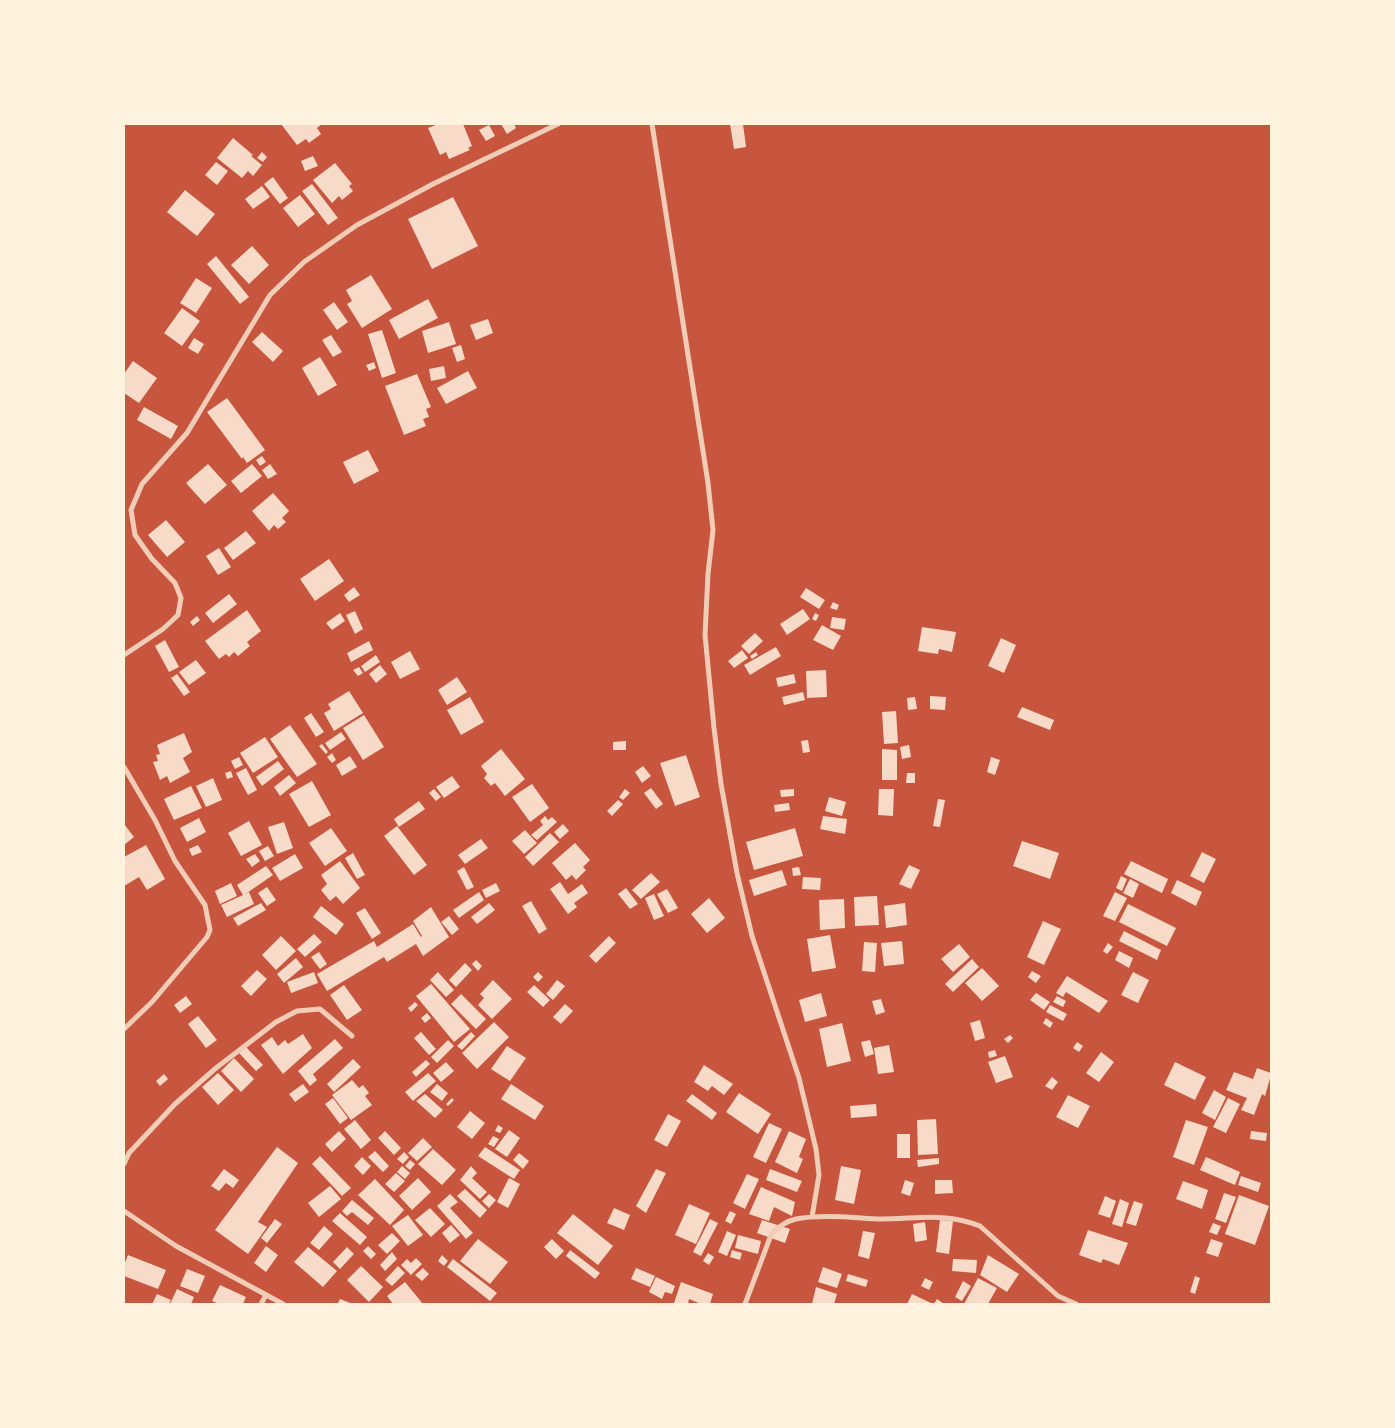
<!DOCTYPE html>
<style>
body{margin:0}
#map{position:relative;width:1395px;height:1428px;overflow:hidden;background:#c8553d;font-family:Roboto,sans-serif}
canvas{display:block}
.frame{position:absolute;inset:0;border:125px solid #fff3e0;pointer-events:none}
</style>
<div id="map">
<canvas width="1395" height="1428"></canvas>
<div class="frame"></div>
</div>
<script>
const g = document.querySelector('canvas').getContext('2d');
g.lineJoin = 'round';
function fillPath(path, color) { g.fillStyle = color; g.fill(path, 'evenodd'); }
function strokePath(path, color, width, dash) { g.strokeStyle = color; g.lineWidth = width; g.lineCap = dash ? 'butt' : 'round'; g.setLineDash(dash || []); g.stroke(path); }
const building = new Path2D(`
 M281 124H322L317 128 321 134 309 143 306 139 297 145Z
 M438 124H463L472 146 468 148 470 150 449 159 446 152 440 155 428 128Z
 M501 124H514L516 128 507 134Z
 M730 124H743L746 147 734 149Z
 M489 125 495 136 486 141 479 130Z
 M233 138 253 155 251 156 262 165 253 176 248 171 242 178 217 158Z
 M262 152 267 157 263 162 257 158Z
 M313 156 318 166 305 171 301 161Z
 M216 162 228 171 217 185 205 175Z
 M335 163 352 184 349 186 353 191 342 200 339 196 332 203 313 180Z
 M273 177 288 198 280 204 264 184Z
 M312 184 338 218 328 225 302 191Z
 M262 186 270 197 253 209 245 199Z
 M185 190 215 214 197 236 167 212Z
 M300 195 315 214 298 227 283 208Z
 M453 197 478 246 432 269 408 219Z
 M252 246 269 265 249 284 231 265Z
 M216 256 249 297 240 304 207 264Z
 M371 275 392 309 362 328 347 304 352 301 346 290Z
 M196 278 212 288 196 313 180 303Z
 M428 299 438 318 399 339 389 320Z
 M334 302 348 322 337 330 323 310Z
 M182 308 200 321 182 346 164 333Z
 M488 319 493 333 476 340 470 325Z
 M449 322 456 344 428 353 422 331Z
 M382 330 396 373 382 378 368 334Z
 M262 332 283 351 273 362 252 342Z
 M331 335 342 352 333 357 322 340Z
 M194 338 204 344 198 354 188 348Z
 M461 345 465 359 457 362 452 348Z
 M320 357 337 385 318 396 302 368Z
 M133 361 157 378 139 403 124 393V374Z
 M374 362 376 368 369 371 366 365Z
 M444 366 446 378 431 381 429 369Z
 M468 371 477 388 446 404 437 388Z
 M417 374 431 407 426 409 429 417 423 419 426 426 404 435 385 386Z
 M227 398 265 450 247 463 243 457 242 459 207 412Z
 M144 407 178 426 171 439 137 420Z
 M368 450 379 471 354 484 343 462Z
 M262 456 266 462 260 466 256 460Z
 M208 464 227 485 205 504 186 483Z
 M252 464 262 476 241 493 231 481Z
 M270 464 277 474 268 479 262 470Z
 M273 493 289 511 282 518 286 522 278 529 274 525 269 531 252 511Z
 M166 520 185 542 167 557 148 535Z
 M246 531 256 543 233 560 224 548Z
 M219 548 231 567 218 575 206 556Z
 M329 559 344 581 315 601 300 579Z
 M354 587 360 595 349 602 344 595Z
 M806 588 825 600 819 609 800 597Z
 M229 594 237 604 213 623 205 613Z
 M833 602 839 605 837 610 830 608Z
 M803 609 810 619 787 635 780 624Z
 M247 610 261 631 247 642 250 646 238 656 234 652 229 657 226 654 219 659 205 641Z
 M355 611 363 629 355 634 346 615Z
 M340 613 345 621 332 630 326 623Z
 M815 613 819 615 816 621 812 619Z
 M197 616 200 620 193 626 190 622Z
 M832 617 846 619 844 630 830 628Z
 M822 625 841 636 833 650 813 640Z
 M922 627 956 632 952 652 939 649 938 654 918 651Z
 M755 633 763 641 749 654 741 646Z
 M1001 638 1016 645 1004 673 988 666Z
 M165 640 179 667 169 672 155 646Z
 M369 641 373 650 351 662 347 653Z
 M776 647 781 656 750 675 744 665Z
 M742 650 748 658 734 668 728 661Z
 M410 651 420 669 400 679 391 662Z
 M756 652 758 655 752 659 750 656Z
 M376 655 380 662 365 672 361 666Z
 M196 660 206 673 189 685 179 672Z
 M380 665 387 674 376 683 369 674Z
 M359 667 363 673 358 676 353 670Z
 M826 670 827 697 807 698 806 671Z
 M177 674 190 692 184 696 171 678Z
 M794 674 796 683 778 687 776 678Z
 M457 677 467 692 447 705 438 690Z
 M349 691 363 713 334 731 324 713 331 709 328 704Z
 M803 692 805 700 784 705 782 697Z
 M930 696 946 697 945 710 930 709Z
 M470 697 484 722 461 735 447 710Z
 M915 697 917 709 908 710 907 698Z
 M1022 707 1054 720 1050 730 1017 717Z
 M896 711 898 743 884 744 882 712Z
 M311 713 324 732 316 737 304 718Z
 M364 715 384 747 363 760 343 728Z
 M290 725 317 764 297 777 270 739Z
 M341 732 346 739 330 750 325 743Z
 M184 733 192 752 183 758 190 772 170 783 167 776 160 780 153 762 158 761 156 755 160 754 157 745Z
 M265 737 278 757 253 773 240 753Z
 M808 740 810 752 803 753 801 741Z
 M626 741V750H613V742Z
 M322 744 328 752 326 754 319 746Z
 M909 745 911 757 902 759 900 747Z
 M501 749 525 779 505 796 495 783 491 786 484 778 487 774 481 766Z
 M882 749 897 750V780H882Z
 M332 753 336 760 332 763 327 757Z
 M686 755 700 797 675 806 660 763Z
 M350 756 357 767 342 776 336 765Z
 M239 757 243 765 235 769 231 761Z
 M991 757 1000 760 995 775 987 772Z
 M278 761 284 769 262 786 256 777Z
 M643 766 651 776 642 783 635 772Z
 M246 768 257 790 248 795 236 773Z
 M231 771 233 777 227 779 225 773Z
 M907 773H915V783H906Z
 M289 775 296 783 280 796 274 787Z
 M452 776 460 787 444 798 436 787Z
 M213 778 222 800 206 807 196 786Z
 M312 781 331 815 309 827 289 794Z
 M532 784 549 808 530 822 512 797Z
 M191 786 202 808 174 820 164 799Z
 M651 788 663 804 656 809 644 793Z
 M434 789 441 797 436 801 429 793Z
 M625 789 630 793 623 800 619 797Z
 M794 789V796L781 797 780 790Z
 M879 789H894L893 816 878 815Z
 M829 797 846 802 842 816 825 811Z
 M938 799 945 800 940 827 933 826Z
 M618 800 623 804 612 816 607 811Z
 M419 801 425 809 399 827 394 819Z
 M789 803 790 810 775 812 774 805Z
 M545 816 548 820 552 817 557 822 537 840 531 835 543 825 540 821Z
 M823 816 847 819 845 834 820 829Z
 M199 818 206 832 187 842 180 828Z
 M249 821 262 845 241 856 228 833Z
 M284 822 293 848 277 854 268 827Z
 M124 824 134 837 124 845Z
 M563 824 569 831 560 839 554 832Z
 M397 826 427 865 414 875 384 836Z
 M331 828 347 851 325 866 309 843Z
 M795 828 803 856 754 870 746 842Z
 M525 830 537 843 524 854 512 841Z
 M550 833 559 842 533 866 525 857Z
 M481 839 488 848 465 864 458 855Z
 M1022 841 1059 853 1050 879 1013 866Z
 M575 843 590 860 583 867 586 870 576 880 572 875 566 880 552 863Z
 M146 845 165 879 147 890 139 877 124 886V857Z
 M198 845 202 852 192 856 189 849Z
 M268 846 274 856 265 861 259 851Z
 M1202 852 1216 859 1204 883 1190 876Z
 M353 853 365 875 357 879 345 858Z
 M255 854 260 861 252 867 246 859Z
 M295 854 303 868 280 881 272 868Z
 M340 861 360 888 343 904 336 896 330 901 321 890 327 884 321 875Z
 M1131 861 1168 879 1162 893 1124 874Z
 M909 865 920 870 911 889 899 884Z
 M266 866 273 875 244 895 249 892 254 904 227 917 221 905 243 895 237 885Z
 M464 867 474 887 467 890 457 871Z
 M799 867 801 875 793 876 792 868Z
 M782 870 787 885 754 896 749 880Z
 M651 873 660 882 641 899 632 890Z
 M1121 876 1127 879 1122 891 1116 888Z
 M803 877 821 878 820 890 802 889Z
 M1130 879 1139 884 1133 898 1123 893Z
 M1177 880 1202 892 1196 906 1171 893Z
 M560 882 568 894 582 884 588 893 574 903 577 907 568 914 550 889Z
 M231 883 237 896 220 904 215 891Z
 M496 883 500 891 486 898 482 890Z
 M267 887 276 900 267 906 258 893Z
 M626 888 638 904 630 909 618 894Z
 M667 889 678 908 668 913 657 894Z
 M479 892 484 900 459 918 453 910Z
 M1115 892 1127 898 1115 921 1103 916Z
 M654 894 664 916 654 920 645 898Z
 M877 896 879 925 855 926 854 897Z
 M709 898 725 918 707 933 691 914Z
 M844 899 845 928 820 930 819 900Z
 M531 901 547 929 539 934 522 906Z
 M261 903 266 910 238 926 233 918Z
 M489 903 495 910 477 924 471 917Z
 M905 903 907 925 886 928 884 906Z
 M1128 904 1176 928 1167 946 1119 922Z
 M321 906 344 924 336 935 313 917Z
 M431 907 449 937 423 956 416 944 387 962 384 957 327 991 317 974 374 941 377 947 413 924 421 937 422 936 413 921Z
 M365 908 381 933 372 939 356 913Z
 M449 916 459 929 452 935 441 922Z
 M1043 921 1061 929 1044 965 1027 957Z
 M1124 931 1161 950 1157 960 1119 941Z
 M314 934 322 942 305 957 297 949Z
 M830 935 836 968 812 972 807 939Z
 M281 936 296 951 276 970 262 955Z
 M609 936 616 943 596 963 589 956Z
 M902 941 904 964 884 966 881 943Z
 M864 942 877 943 875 972 862 971Z
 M1108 943 1113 947 1107 954 1103 951Z
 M959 944 970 957 953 972 941 959Z
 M1119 951 1133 958 1129 968 1115 960Z
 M319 952 327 964 320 969 311 957Z
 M296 958 303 967 284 983 277 974Z
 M972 959 979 967 953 992 945 984Z
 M476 960 482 966 478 971 472 964Z
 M465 963 472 970 456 987 449 980Z
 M982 968 999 986 982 1001 965 983Z
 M257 970 267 979 251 996 241 986Z
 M1032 971 1041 976 1036 983 1028 977Z
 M314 972 318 983 291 993 287 982Z
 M438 972 454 990 446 997 430 980Z
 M538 972 543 977 538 982 533 977Z
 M1133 972 1149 980 1138 1003 1121 995Z
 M1067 976 1108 1001 1099 1013 1066 992 1063 997 1056 993Z
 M493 980 512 999 492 1019 478 1005 484 998 480 994Z
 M557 980 565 986 553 1000 546 994Z
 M431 984 470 1029 454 1042 416 996Z
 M344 985 362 1010 347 1020 330 995Z
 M534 985 550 1000 543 1007 527 992Z
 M821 993 827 1016 805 1022 799 1000Z
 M1036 993 1050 1002 1044 1010 1030 1000Z
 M461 994 486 1019 476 1029 451 1004Z
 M186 996 192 1004 180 1013 174 1005Z
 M1057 996 1066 1001 1063 1007 1053 1002Z
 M881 999 885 1012 876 1015 872 1001Z
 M415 1002 418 1005 411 1012 408 1008Z
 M565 1004 573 1011 561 1024 553 1017Z
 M1050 1005 1067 1014 1063 1021 1046 1012Z
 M427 1013 431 1018 425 1023 421 1018Z
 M198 1016 217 1040 206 1048 188 1024Z
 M1046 1018 1053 1023 1050 1028 1043 1023Z
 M980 1020 985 1038 975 1041 970 1023Z
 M494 1022 509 1037 477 1069 462 1053Z
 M842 1023 851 1061 827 1067 819 1029Z
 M421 1032 436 1049 429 1055 414 1038Z
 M471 1032 475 1036 462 1050 457 1046Z
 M303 1034 312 1048 283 1074 261 1045 272 1037 278 1046 285 1040 288 1044Z
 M1010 1035 1013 1038 1008 1043 1004 1039Z
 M335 1039 343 1048 313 1074 317 1080 310 1086 298 1071Z
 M448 1040 454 1046 437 1063 431 1057Z
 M870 1040 874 1054 865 1057 861 1042Z
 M1077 1042 1083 1046 1079 1052 1073 1048Z
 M889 1045 894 1072 878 1074 874 1048Z
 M507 1046 526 1058 510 1081 491 1069Z
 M246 1047 263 1065 256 1071 239 1053Z
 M995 1050 997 1056 989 1058 988 1052Z
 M1101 1052 1114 1062 1099 1082 1086 1073Z
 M1005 1056 1013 1077 996 1083 988 1062Z
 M234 1058 254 1079 241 1092 221 1071Z
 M353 1059 361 1067 334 1092 327 1084Z
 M426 1060 430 1064 416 1077 412 1072Z
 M446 1062 454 1071 441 1082 433 1073Z
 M1175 1062 1206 1077 1195 1100 1164 1085Z
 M704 1065 733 1084 724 1095 712 1086 708 1091 694 1082Z
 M1257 1068 1271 1073V1075L1265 1096 1262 1094 1254 1115 1241 1110 1247 1098 1226 1090 1234 1072 1253 1079Z
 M218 1073 234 1090 218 1105 202 1087Z
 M428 1073 436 1081 413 1101 405 1092Z
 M164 1074 168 1079 160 1086 156 1081Z
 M1052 1077 1058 1082 1052 1090 1045 1086Z
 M352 1080 359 1088 363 1085 369 1093 365 1096 372 1105 351 1120 332 1095Z
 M303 1084 309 1092 295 1102 289 1094Z
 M437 1084 448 1093 442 1101 430 1092Z
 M511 1084 544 1106 535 1120 501 1099Z
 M1214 1090 1226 1097 1215 1120 1202 1113Z
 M739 1093 771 1114 758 1134 726 1112Z
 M425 1094 443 1110 435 1118 416 1101Z
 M692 1094 717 1113 712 1120 686 1101Z
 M1068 1095 1090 1106 1078 1128 1056 1117Z
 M333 1098 348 1118 340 1124 325 1104Z
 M452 1098 454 1100 448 1106 446 1104Z
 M1228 1098 1240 1104 1226 1133 1213 1127Z
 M876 1104 877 1116 851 1118 850 1106Z
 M470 1111 485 1123 472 1139 457 1127Z
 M668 1114 681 1121 667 1147 654 1140Z
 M936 1119 938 1154 918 1155 917 1120Z
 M355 1120 371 1140 361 1149 344 1129Z
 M1186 1120 1208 1127 1194 1165 1173 1157Z
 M769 1123 782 1129 766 1163 753 1157Z
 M498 1125 503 1128 500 1133 495 1131Z
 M509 1130 520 1138 507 1157 495 1149Z
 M339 1131 346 1139 332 1152 325 1144Z
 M385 1131 401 1148 394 1155 378 1138Z
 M789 1131 806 1139 799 1157 803 1159 797 1173 775 1162Z
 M1251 1131 1267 1133 1266 1141 1250 1139Z
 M897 1134H910V1158H897Z
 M493 1136 499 1139 494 1147 488 1144Z
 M423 1138 432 1147 417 1161 408 1153Z
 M277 1147 298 1163 258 1222 267 1227 248 1254 215 1230Z
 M485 1147 520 1170 514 1179 478 1156Z
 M433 1149 456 1170 442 1185 418 1164Z
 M375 1151 389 1166 383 1172 368 1157Z
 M404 1152 409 1157 403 1164 397 1159Z
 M519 1153 529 1161 523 1169 513 1160Z
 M320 1156 351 1188 342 1196 312 1164Z
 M362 1157 371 1166 363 1175 354 1166Z
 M1206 1157 1240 1172 1235 1185 1200 1170Z
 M939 1158V1164L918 1167 917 1160Z
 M410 1160 415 1164 410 1170 405 1166Z
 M402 1166 410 1173 405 1179 397 1172Z
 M471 1166 477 1173 472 1178 487 1192 480 1199 460 1180Z
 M841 1166 861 1170 854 1204 835 1200Z
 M224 1169 239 1180 233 1188 226 1183 219 1191 211 1186Z
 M656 1169 666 1173 646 1213 636 1206Z
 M770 1169 802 1181 797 1192 766 1180Z
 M396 1173 405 1181 394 1192 385 1184Z
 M747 1174 759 1179 745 1209 733 1203Z
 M1241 1176 1261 1183 1258 1192 1238 1185Z
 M418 1178 431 1192 412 1210 399 1196Z
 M509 1178 520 1184 508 1208 497 1202Z
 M375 1179 404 1210 390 1225 358 1195Z
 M905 1180 914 1183 910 1196 901 1193Z
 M935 1180H952L953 1193 935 1194Z
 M1183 1181 1208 1190 1202 1209 1176 1199Z
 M330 1186 341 1199 319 1217 308 1203Z
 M761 1187 795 1202 792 1216 774 1207 769 1221 749 1214Z
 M465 1189 487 1210 480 1218 457 1196Z
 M1224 1193 1236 1197 1226 1223 1215 1219Z
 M450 1194 458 1202 450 1208 473 1233 466 1239 437 1206Z
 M489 1194 496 1200 489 1208 482 1201Z
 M1239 1195 1269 1206 1255 1245 1225 1234Z
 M1105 1196 1116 1201 1110 1218 1098 1214Z
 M1120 1199 1129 1203 1122 1227 1112 1224Z
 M352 1200 374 1218 368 1225 352 1212 347 1216 342 1211Z
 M1134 1201 1143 1204 1136 1226 1126 1223Z
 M689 1204 710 1213 696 1244 675 1235Z
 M430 1208 445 1224 431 1237 415 1220Z
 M614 1208 630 1215 624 1230 607 1223Z
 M730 1211 736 1214 731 1224 725 1221Z
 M340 1213 367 1237 360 1245 332 1221Z
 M573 1214 613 1246 598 1265 557 1233Z
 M408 1215 423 1235 408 1246 392 1226Z
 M275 1219 282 1224 267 1243 261 1238Z
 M710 1219 718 1223 701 1256 693 1252Z
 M762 1220 790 1229 785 1243 757 1233Z
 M940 1220 953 1221 949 1254 936 1252Z
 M925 1222 927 1240 915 1242 913 1224Z
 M1213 1223 1221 1226 1217 1235 1209 1232Z
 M451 1225 460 1235 450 1243 442 1233Z
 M324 1226 333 1234 319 1250 310 1243Z
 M1088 1230 1128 1243 1119 1265 1103 1259 1101 1263 1079 1255Z
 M727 1231 736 1235 727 1256 718 1252Z
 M863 1231 875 1233 869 1259 858 1256Z
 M392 1233 400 1241 387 1254 378 1245Z
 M738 1235 761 1241 758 1254 735 1248Z
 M478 1239 508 1262 490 1284 460 1261Z
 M552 1239 564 1251 556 1259 544 1247Z
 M1211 1239 1223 1243 1218 1257 1206 1253Z
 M266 1246 278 1255 266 1272 254 1263Z
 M368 1246 376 1254 371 1259 363 1251Z
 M308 1247 337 1271 323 1287 294 1262Z
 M347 1247 354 1254 340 1269 333 1262Z
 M570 1250 600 1273 595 1279 566 1256Z
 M732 1250 742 1253 740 1260 730 1257Z
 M392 1252 397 1259 385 1271 380 1265Z
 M708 1253 714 1257 709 1265 703 1261Z
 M128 1255 166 1270 158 1289 124 1276V1265Z
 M442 1255 448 1261 444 1266 438 1261Z
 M988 1255 1019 1274 1007 1292 980 1275Z
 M416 1258 422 1264 411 1275 401 1265 407 1259 411 1263Z
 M453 1259 497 1293 490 1301 447 1267Z
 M953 1259 977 1260 976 1273 952 1271Z
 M361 1266 383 1287 369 1302 347 1280Z
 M398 1266 405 1273 392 1286 385 1280Z
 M823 1267 842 1274 837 1288 818 1282Z
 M423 1268 429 1274 422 1281 415 1275Z
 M636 1268 655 1276 650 1287 631 1279Z
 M187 1269 205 1276 198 1293 180 1286Z
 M848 1274 868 1280 866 1287 846 1281Z
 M1195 1276 1200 1278 1195 1294 1190 1292Z
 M656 1277 675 1286 672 1294 665 1292 662 1299 649 1292Z
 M925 1278 933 1282 929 1290 921 1286Z
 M978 1278 997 1288 988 1304H964Z
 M963 1281 971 1286 962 1301 955 1297Z
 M405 1282 423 1304H393L387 1296Z
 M681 1282 713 1294 710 1304H701L689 1299 688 1304 674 1303Z
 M220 1285 246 1297 243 1304H219L212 1301Z
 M816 1287 837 1294 834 1304H812Z
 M177 1289 194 1297 191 1304H170Z
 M157 1294 171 1300 169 1304H152Z
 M912 1294 931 1303 930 1304H907Z
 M340 1299 353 1304 338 1303Z
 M937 1299 944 1304H934Z`);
const minor = new Path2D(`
 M652 124 708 483 713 530 708 574 705 635 714 728 721 784 737 873 752 936 799 1078 816 1149 819 1175 812 1217
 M124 655 163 629 178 615 181 598 175 583 152 559 135 535 131 510 142 484 187 433 270 295 304 262 357 225 433 184 558 124
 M124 767 155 820 175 861 205 905 210 930 207 937 152 1002 124 1029
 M124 1164 129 1153 175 1104 216 1068 276 1022 297 1011 320 1009 352 1036
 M124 1211 176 1246 283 1304
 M261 1304 266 1295
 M745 1304 771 1235C778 1227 786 1221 796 1219 823 1214 854 1218 881 1219 917 1219 945 1212 980 1226L1058 1296 1076 1304`);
fillPath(building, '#f7dbc8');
strokePath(minor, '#f1ccb7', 5);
</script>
